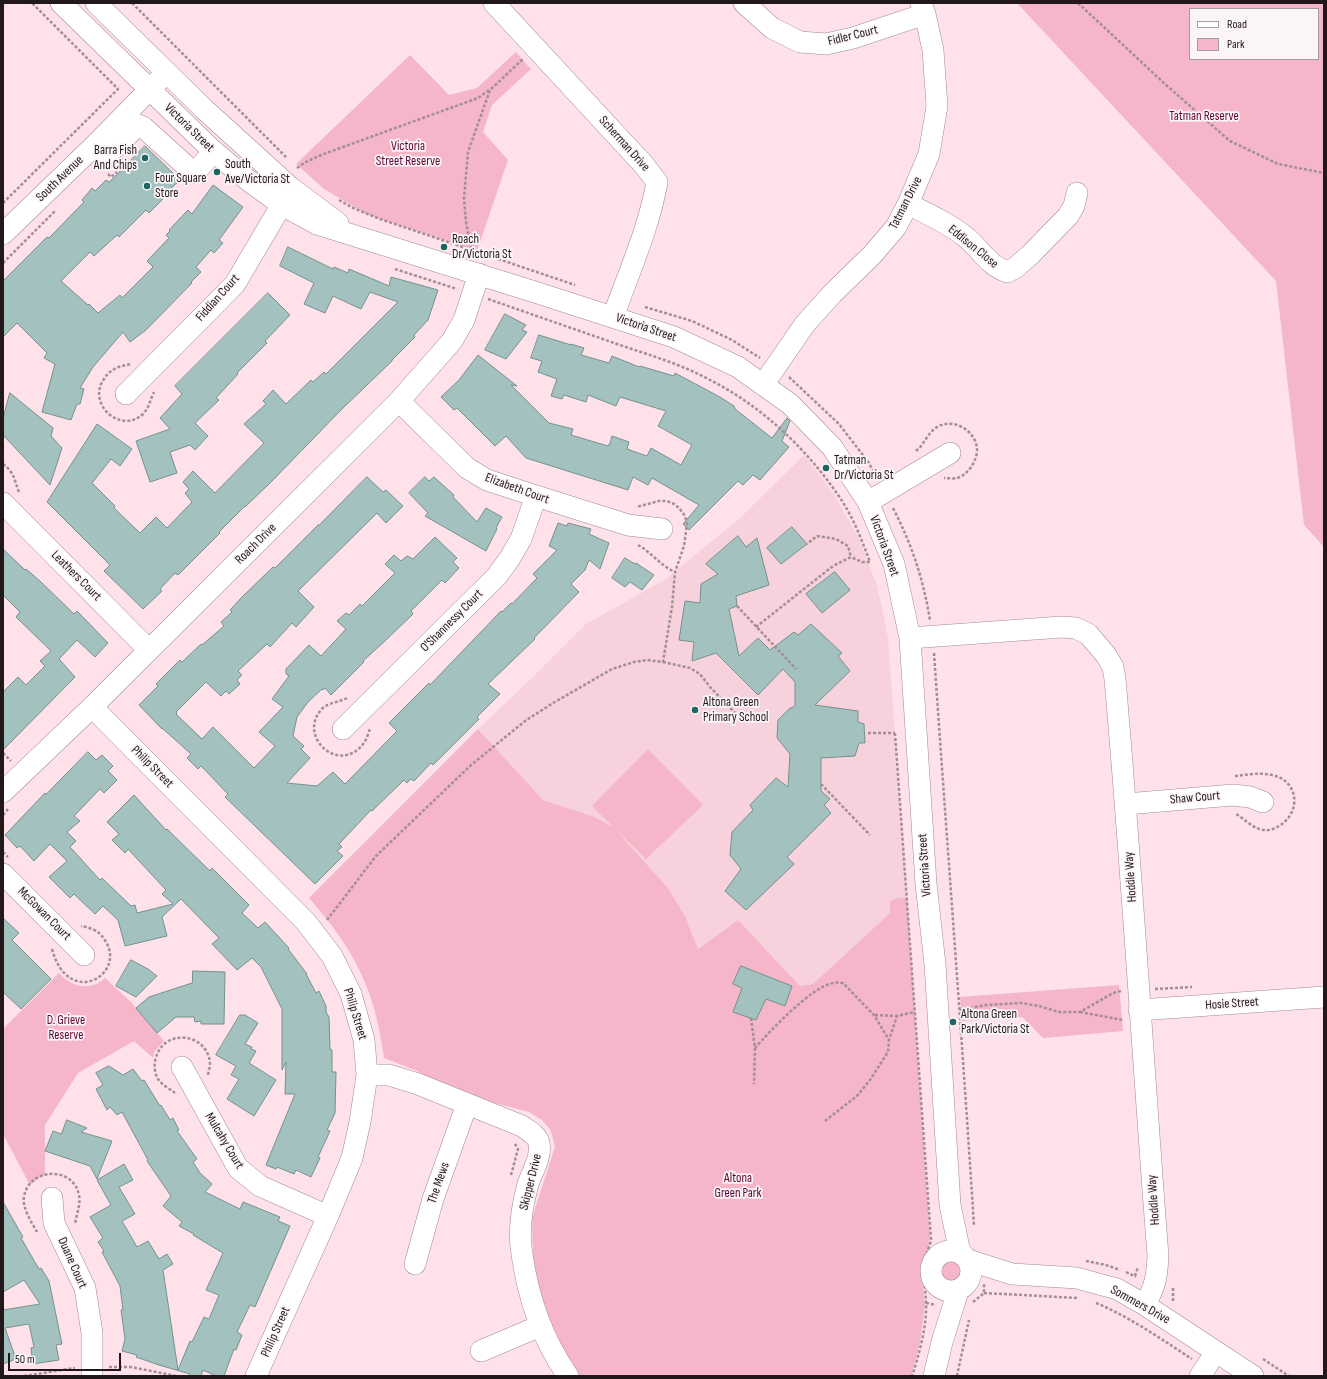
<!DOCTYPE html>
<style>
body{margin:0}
#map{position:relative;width:1327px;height:1379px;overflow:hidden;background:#fee1e9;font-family:"Sofia Sans Condensed",sans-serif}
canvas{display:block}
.frame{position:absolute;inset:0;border:4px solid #22181b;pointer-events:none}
.legend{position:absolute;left:1189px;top:8px;width:130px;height:52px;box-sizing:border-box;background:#fbf5f7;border:1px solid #a49d9f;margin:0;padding:5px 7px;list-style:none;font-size:12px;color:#22181b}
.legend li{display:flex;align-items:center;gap:8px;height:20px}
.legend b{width:20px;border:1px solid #a49d9f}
.scale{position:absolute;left:8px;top:1353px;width:113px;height:18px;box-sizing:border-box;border:2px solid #22181b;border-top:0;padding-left:5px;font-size:12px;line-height:14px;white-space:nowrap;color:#22181b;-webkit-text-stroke:3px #fbf5f7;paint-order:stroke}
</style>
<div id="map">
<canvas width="1327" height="1379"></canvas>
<div class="frame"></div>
<ul class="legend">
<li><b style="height:5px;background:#fff"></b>Road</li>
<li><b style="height:11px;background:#f4b6c8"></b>Park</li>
</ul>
<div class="scale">50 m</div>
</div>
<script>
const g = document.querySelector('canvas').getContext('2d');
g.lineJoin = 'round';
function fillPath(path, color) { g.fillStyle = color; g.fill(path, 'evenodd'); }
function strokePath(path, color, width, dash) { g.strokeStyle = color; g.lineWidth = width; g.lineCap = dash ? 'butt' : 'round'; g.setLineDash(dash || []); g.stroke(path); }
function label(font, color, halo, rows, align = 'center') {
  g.font = font + ' "Sofia Sans Condensed",sans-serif'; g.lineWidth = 3.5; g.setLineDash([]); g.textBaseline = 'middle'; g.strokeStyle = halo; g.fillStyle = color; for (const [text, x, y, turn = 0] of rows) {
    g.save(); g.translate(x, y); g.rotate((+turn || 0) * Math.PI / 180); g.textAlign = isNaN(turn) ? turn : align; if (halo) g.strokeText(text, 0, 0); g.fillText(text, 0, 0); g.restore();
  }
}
const built = new Path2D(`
 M804 455 833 493 859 538 877 586 883 612 888 638 907 898H898L890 913 813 984 800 986 738 920 698 949 685 916 668 888 614 827 595 817 543 800 478 729 535 675 586 624 666 579 740 518Z`);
const green = new Path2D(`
 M1017 3H1324V547L1304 525 1276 281ZM1190 9H1318V59H1190Z
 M516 52 531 69 492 105 483 132 508 160 477 251 366 214 324 189 296 164 410 55 449 95 477 88Z
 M478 729 543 800 595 817 613 827 592 806 648 749 703 805 646 859 617 831 668 888 685 916 698 949 738 920 800 986 813 984 890 913V901L898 898H907L930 1236 928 1250 923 1262 922 1278 925 1304 920 1343 911 1376H579L567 1358 541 1300 533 1258 532 1218 555 1147 552 1135 550 1129 542 1120 529 1112 476 1098 447 1087 415 1070 384 1058C375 989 354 949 309 898Z
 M59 973C72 987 90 992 105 978L131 1002 164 1041 154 1052 153 1058 134 1041 78 1073 45 1125V1175L39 1178 30 1185 3 1134V1029Z
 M1119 985 1123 1031 1043 1038 1022 1017 962 1021 960 997Z
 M941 1272a11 11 0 1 1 22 0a11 11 0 1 1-22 0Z`);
const building = new Path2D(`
 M145 146 180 180 166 193 167 195 149 213 146 210 119 237 117 235 94 256 90 252 61 281 88 305 89 304 98 313 120 295 122 298 153 267 147 261 169 238 166 235 170 231 169 230 188 210 192 214 213 185 243 207 219 240 223 243 214 253 211 250 196 267 201 272 191 282 192 283 146 330 130 342 123 332 93 367 80 388 84 389 80 404H77L71 420 42 412 55 364 44 358 47 353 17 323 3 337V281L47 237 49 238 84 202 82 200 92 188 95 191 106 180 109 182Z
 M288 247 333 269 334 267 348 273 349 269 389 286 391 277 438 290 428 320 414 335 415 337 392 360V361L342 409 271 482 245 507V506L219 532 220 533 178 575 175 573 160 589 162 591 143 609 104 571 110 565 47 502 97 424 132 449 120 466 111 459 92 483 115 506 114 508 140 533 156 517 167 528 192 502 185 493 189 489 183 482 193 471 215 493 264 443 244 424 266 404 263 401 273 390 286 404 311 380 313 382 324 372 326 374 398 302 370 292 361 309 333 296 325 313 304 304 314 283 280 266Z
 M268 293 290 315 265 341 267 343 237 373 238 374 216 398 219 400 195 423 208 436 195 450 190 445 170 452 177 473 150 482 136 441 170 429 160 418 182 394 175 386Z
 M505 314 526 325 522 330 527 332 506 359 485 350Z
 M539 335 571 345V344L584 348 581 355 609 363 612 356 639 367 640 366 674 376 675 373 720 397 734 406 735 409 772 438 787 418 790 421 782 441 789 447 760 480 753 475 743 485 738 481 689 530 683 524 699 505 652 478 648 485 633 477 628 490 526 458 506 436 495 446 457 408 454 410 441 397 459 380 478 355 517 386 511 385 549 423 573 429 571 435 608 446 609 444H610L612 436 629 442 627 449 647 456 651 448 681 465 692 445 658 426 666 411 620 397 616 406 588 395 586 402 564 395 562 399 551 396 557 379 538 372 542 361 531 358Z
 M10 393 53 428 51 436 62 448 50 485 3 435V419Z
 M367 477 383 492 386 490 403 506 386 523 377 513 298 591 314 607 296 627 292 623 270 647 267 644 238 671 242 675 237 680 240 684 229 694 226 691 221 696 206 682 176 712 177 713 176 714 202 739 213 727 254 768 275 746 259 732 283 707 272 699 289 676 286 674V669L309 645 321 656 346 629 337 621 346 613 349 615 360 604 362 606 395 573 385 564 394 555 401 561 407 556 413 559 435 537 457 558 453 562 459 568 445 583 442 580 411 611 413 614 386 640 363 661 364 662 331 695 325 688 323 690 322 689 308 702 297 717 293 736 304 746 301 749 310 758 287 783 317 786 333 772 345 784 397 731 389 723 429 683 430 685 501 611 502 612 511 603 512 604 537 578 533 574 557 550 549 546 558 523 567 526 568 523 591 529 589 534 609 543 600 569 589 560 585 570 571 584 579 592 534 638 535 639 488 684 500 694 477 717 479 719 433 765 431 763 414 781 411 779 407 783 404 780 372 811 371 810 339 844 342 847 337 851 343 856 315 884 225 797 228 794 201 766 198 769 187 758 191 754 162 728V729L139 705 158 686 156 684 180 660 182 662 201 644 202 645 224 626 221 622 232 612 230 610 241 598 273 567 275 568 318 525H319Z
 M425 477 429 481 434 477 454 495 453 497 477 522 486 508 502 517 496 528 497 529 486 551 425 516 428 513 409 493Z
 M792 527 807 544 781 564 767 548Z
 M738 536 746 547 757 538 769 585 736 596 737 606 729 609 739 656 758 638 770 650 794 632 798 635 811 624 842 653 838 656 850 671 815 705 858 711V722L864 724 865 743H859L855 756 821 758V791L830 799 824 805 831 813 787 857 794 864 746 910 725 891 741 869 730 855 732 832 753 810 750 805 776 778 788 787 790 754 777 738 778 720 789 709 795 706V682L783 669 758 695 716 653 692 661 694 642 679 640 685 601 700 603 701 584 718 574 706 564Z
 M3 549 25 570 26 569 41 582 74 614 77 611 108 643 95 657 77 640 59 659 75 677 3 750V692L18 677 26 685 45 666 40 661 51 651 16 617 20 612 3 595Z
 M625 558 635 564 636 563 654 575 642 590 630 582 625 587 612 578Z
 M835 572 850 590 822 613 806 594Z
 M88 752 96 760 102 755 113 766 108 771 117 780 104 793 100 789 74 816 80 821 67 832 76 841 70 847 100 880 102 878 131 906 135 905 137 913 173 904 162 894 166 890 128 849 125 853 112 840 119 834 107 822 134 795 166 830 167 829 210 871 212 868 249 905 242 913 258 928 265 922 289 948 288 949 307 974H306L316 993 319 991 326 1006V1012L329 1017 330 1049 332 1050V1072H336L335 1113 327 1130 330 1131 318 1157 320 1158 311 1177 296 1170 294 1174 277 1167 276 1169 266 1165 295 1094H285L286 1062 282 1070V1009L261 967 252 958 237 970 212 944 219 938 181 899 162 917 167 936 125 946 118 920 103 906 95 914 74 894 70 898 49 877 67 861 50 844 34 861 20 846 17 848 5 835 45 793 46 794Z
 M3 918 19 933 12 940 51 979 21 1009 3 992Z
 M131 960 148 969 157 976 136 997 116 986Z
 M741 966 792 986 785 1006 766 999 756 1020 733 1012 742 988 733 984Z
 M193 971 225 972 224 1024H201V1021L195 1022 194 1017H176L157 1033 136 1008 149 997 192 983Z
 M240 1015H245L258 1023 245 1044 252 1047 251 1049 256 1051 249 1063 276 1080 254 1116 227 1099 239 1079 231 1075 236 1066 216 1055Z
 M109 1066 123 1075 133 1069 142 1081 144 1080 160 1106 161 1105 170 1120 173 1118 179 1130 177 1131 197 1159 193 1162 200 1173 212 1184 205 1192 240 1209 243 1202 280 1217 278 1221 290 1226 255 1307 250 1305 237 1332 242 1335 236 1350 234 1349 224 1376H216L203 1370 201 1376H189L190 1374 159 1365 136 1357 137 1355 122 1351 125 1339 121 1310H123L120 1286 102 1252 104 1251 98 1242 103 1238 90 1217 111 1205 97 1180 124 1164 133 1180 119 1187 135 1214 122 1221 137 1247 148 1241 159 1259 167 1254 173 1264 163 1270 178 1370 190 1341 192 1342 204 1317 209 1319 219 1295 206 1290 223 1253 193 1235 194 1234 179 1226 182 1222 163 1206 171 1196 147 1161 148 1160 122 1112 117 1115 110 1107 107 1110 96 1089 103 1085 96 1073Z
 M67 1120 87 1128 81 1132 112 1141 97 1179 90 1166 45 1151 53 1131 61 1134Z
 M3 1202 23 1237 21 1238 39 1269 41 1268 49 1281 62 1344 56 1345 59 1360 33 1364 31 1348 34 1347 29 1324 5 1328 16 1359 3 1364V1310L40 1304 24 1280 3 1292Z`);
const path = new Path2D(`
 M132 3 287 158
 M1078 3 1165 84 1230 141 1278 164 1324 173
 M297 168 304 163 321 155 478 98 489 90
 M108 174 111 177 117 172
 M339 200 353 208 380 219 575 285
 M3 203 118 89 32 3
 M471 249 466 222 464 198 468 152 490 90 523 59
 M3 263 56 210
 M395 269 457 289
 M488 299C531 314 574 329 617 344 649 355 681 364 710 380 764 407 812 454 844 504 855 522 863 543 870 562H862L851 557
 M645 307 692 321 732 340 760 358
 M130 364C124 366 118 366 113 370 107 373 104 379 101 384 91 409 123 433 143 414 149 408 150 400 154 392
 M789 377 839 424 869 463 876 477
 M916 451C925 444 928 431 939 426 955 418 977 432 977 450 977 461 968 475 957 478 953 479 948 478 944 478
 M3 464C15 473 14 480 19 492
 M893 508C912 545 923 578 930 620
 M638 545C651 552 661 566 675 572
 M737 606 796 669
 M756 627 833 566 851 557 848 546 836 539 817 536 807 544
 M934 653C947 844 962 1035 974 1226
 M663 662 690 668 700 674 710 687 736 714
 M347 698C340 702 331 702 324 707 294 734 339 777 364 743 367 739 368 733 370 729
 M868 733H895
 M895 733 931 1239C930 1247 925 1255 924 1263 922 1277 926 1290 926 1303 927 1326 919 1355 912 1376
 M3 753 11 761
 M1235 776C1246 775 1260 772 1272 775 1297 780 1302 809 1282 824 1278 827 1271 831 1265 830 1254 830 1245 819 1236 814
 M821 784 870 835
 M3 815 8 809
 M3 852 8 857
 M327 920 376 856 470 766 525 721 553 703 612 669 634 662 647 660 663 662 672 607 675 572 684 546 687 524 685 516 679 508 674 504 667 501H659L636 507
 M52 949C68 1009 126 975 106 942 103 937 100 933 96 931 91 928 86 927 81 926
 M1155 989 1192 987
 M960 1010 986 1005 1021 1003 1039 1006 1059 1012H1080L1113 993 1121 991
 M1080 1012 1123 1020
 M875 1015 897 1016
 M751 1018 755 1048 754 1084
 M755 1048C769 1032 813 985 834 983 837 982 840 983 843 983L874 1015 889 1040
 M175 1093C170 1089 162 1085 158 1079 155 1074 154 1067 155 1061 162 1026 209 1033 210 1064 210 1068 208 1072 208 1076
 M825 1121 857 1096 870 1080 888 1052 889 1040 897 1016 915 1012
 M511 1175 518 1149 515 1144
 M37 1232C32 1223 22 1208 24 1197 28 1168 73 1165 79 1195 81 1205 76 1215 75 1225
 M1086 1261 1106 1265 1120 1270
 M1126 1272 1136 1277
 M1135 1276 1138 1267
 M1173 1288V1302
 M984 1293 1078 1298
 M973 1302 984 1293V1284
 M926 1303 936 1305
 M1096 1303C1130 1317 1161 1339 1192 1359
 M1263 1359 1289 1376
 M109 1367H131L176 1376
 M24 1376 75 1368
 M957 1376 969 1320`);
const minor = new Path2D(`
 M61 3 211 149 249 181 282 205 317 224 538 293 674 337 738 367 790 404 832 447 868 502 894 564 910 638 926 884 935 964 950 1205 960 1253
 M96 3 204 109 291 188 338 223
 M494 3 644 165 657 182C649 228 629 272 613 317
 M744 3 772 28 800 42 826 44 853 38 925 14
 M94 146 105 157 138 125 143 127 194 173 214 152
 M908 204C928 214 950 224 967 238 982 251 988 265 1007 272L1015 268 1030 255 1068 216 1074 206 1077 193
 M3 234 94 146 159 80
 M763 385 805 324 833 293 872 255 896 227 908 204 929 154 937 106 933 50 925 14 921 3
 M126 394 235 284 288 194
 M399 401 467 468 487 480 536 496 628 525 662 529
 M868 502 950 453
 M3 503 149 650
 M910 638 1062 627 1076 628 1088 634 1106 655 1113 667 1115 679C1132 871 1143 1064 1158 1256 1157 1278 1155 1286 1145 1305
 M92 707 306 922 332 956 351 994 364 1040 367 1075 360 1122 352 1158 328 1216 256 1376
 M343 729 497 576 510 558 521 539 536 496
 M3 792 92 707 399 401 452 341 464 320 479 274
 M1126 804 1233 795 1250 797 1263 802
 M3 874 84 955
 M1139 1010 1324 997
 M182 1067 238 1168 260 1186 328 1216
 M367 1075H389L418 1084 522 1126C529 1131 537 1135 539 1143 542 1157 532 1172 528 1184 522 1206 518 1232 522 1254 528 1298 543 1340 568 1376
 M52 1198 54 1223 85 1288 92 1333V1376
 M931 1271a20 20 0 1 1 40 0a20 20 0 1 1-40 0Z
 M968 1260 1012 1274 1077 1278 1117 1289 1145 1305 1253 1376
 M415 1264 433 1199 467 1104
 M481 1351 540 1326
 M934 1376 942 1342 958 1291
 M1200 1376 1216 1352`);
const markers = [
 [145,158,4,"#1a6660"],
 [217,172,4,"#1a6660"],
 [147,186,4,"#1a6660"],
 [444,247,4,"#1a6660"],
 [826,468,4,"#1a6660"],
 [695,710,4,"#1a6660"],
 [953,1022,4,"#1a6660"]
];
const streetNames = [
 ["Fidler Court",853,36,-14],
 ["Victoria Street",189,128,44],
 ["Scherman Drive",624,144,48],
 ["South Avenue",60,179,-44],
 ["Tatman Drive",906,203,-63],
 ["Eddison Close",973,247,39],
 ["Fiddian Court",218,298,-48],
 ["Victoria Street",646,328,19],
 ["Elizabeth Court",517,489,20],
 ["Roach Drive",256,544,-45],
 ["Victoria Street",884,546,70],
 ["Leathers Court",76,576,45],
 ["O'Shannessy Court",452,621,-45],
 ["Philip Street",152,767,45],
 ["Shaw Court",1195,798,-5],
 ["Victoria Street",925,865,-94],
 ["Hoddle Way",1131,877,-94],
 ["McGowan Court",44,914,45],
 ["Hosie Street",1232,1004,-4],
 ["Philip Street",355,1014,73],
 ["Mulcahy Court",224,1141,59],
 ["Skipper Drive",531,1182,-76],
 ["The Mews",439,1183,-71],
 ["Hoddle Way",1154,1200,-94],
 ["Duane Court",72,1263,66],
 ["Sommers Drive",1140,1305,29],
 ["Philip Street",276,1332,-66]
];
const parkNames = [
 ["Tatman Reserve",1204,117],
 ["Victoria",408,147],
 ["Street Reserve",408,162],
 ["D. Grieve",66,1021],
 ["Reserve",66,1036],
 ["Altona",738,1179],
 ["Green Park",738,1194]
];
const poiNames = [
 ["Barra Fish",137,151,"right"],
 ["And Chips",137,166,"right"],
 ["South",225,165],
 ["Ave/Victoria St",225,180],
 ["Four Square",155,179],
 ["Store",155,194],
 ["Roach",452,240],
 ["Dr/Victoria St",452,255],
 ["Tatman",834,461],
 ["Dr/Victoria St",834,476],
 ["Altona Green",703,703],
 ["Primary School",703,718],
 ["Altona Green",961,1015],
 ["Park/Victoria St",961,1030]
];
fillPath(built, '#f7d2dc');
fillPath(green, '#f4b6c8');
fillPath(building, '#a3c1be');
strokePath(building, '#74918e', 1);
strokePath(minor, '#a38990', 22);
strokePath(path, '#a38e94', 2.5, [3, 2]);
strokePath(minor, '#fff', 21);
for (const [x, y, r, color] of markers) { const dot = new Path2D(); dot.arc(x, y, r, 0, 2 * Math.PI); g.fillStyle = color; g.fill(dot); strokePath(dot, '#fbf5f7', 1.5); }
label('13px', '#22181b', '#fbf5f7', streetNames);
label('13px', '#610531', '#fbf5f7', parkNames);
label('13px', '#22181b', '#fbf5f7', poiNames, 'left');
</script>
